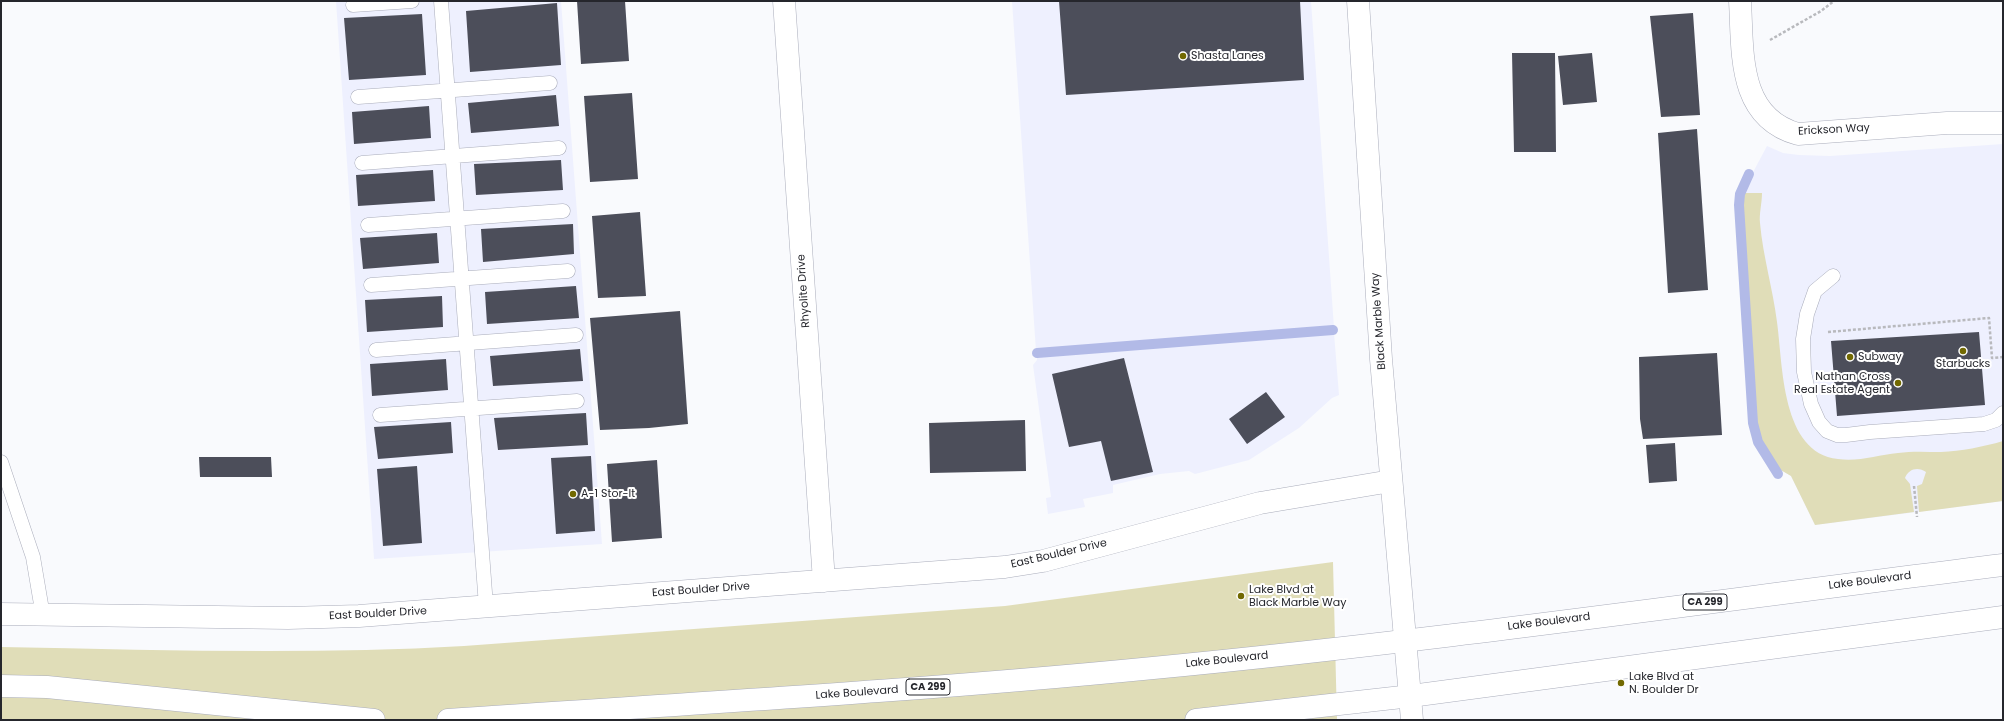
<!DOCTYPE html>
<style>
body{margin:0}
#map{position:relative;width:2004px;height:721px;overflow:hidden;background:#f9fafd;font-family:Poppins,sans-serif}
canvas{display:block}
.frame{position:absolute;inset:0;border:2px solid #25262c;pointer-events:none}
</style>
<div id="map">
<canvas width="2004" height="721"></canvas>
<div class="frame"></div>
</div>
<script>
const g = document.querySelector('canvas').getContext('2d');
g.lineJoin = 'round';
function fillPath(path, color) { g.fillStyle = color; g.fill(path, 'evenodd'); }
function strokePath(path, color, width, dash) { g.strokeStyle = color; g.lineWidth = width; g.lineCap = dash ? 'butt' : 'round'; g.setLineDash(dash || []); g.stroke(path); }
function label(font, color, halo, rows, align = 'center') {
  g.font = font + ' Poppins,sans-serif'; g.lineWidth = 4; g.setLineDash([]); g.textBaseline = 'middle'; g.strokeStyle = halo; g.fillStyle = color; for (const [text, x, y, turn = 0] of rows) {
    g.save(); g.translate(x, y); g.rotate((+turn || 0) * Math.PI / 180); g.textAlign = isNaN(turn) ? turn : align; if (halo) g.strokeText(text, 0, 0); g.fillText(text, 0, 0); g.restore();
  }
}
const built = new Path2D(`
 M336 1H561L602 544 374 559Z
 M1012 1H1311L1334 328H1321V330L1036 351Z
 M2003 144V501L1815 525 1791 476 1779 469 1762 442 1756 424 1742 206 1743 196 1751 176 1767 146 1783 153 1799 155 1830 156Z
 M1334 333 1339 395 1332 398 1299 428 1249 460 1195 474 1189 471 1160 474 1113 485V493L1083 499 1085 507 1048 514 1046 498 1051 497 1033 365 1037 360V355Z`);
const green = new Path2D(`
 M1744 193H1762C1762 203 1759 214 1760 223 1763 257 1773 289 1777 322 1783 365 1781 453 1838 459 1858 462 1878 455 1898 453 1912 451 1927 452 1941 452 1961 451 1983 447 2003 441V501L1919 512 1917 486 1922 484 1926 472C1918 466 1908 469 1905 478L1910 484 1914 512 1815 525 1791 476 1779 469 1762 442 1756 424 1742 206Z
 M1333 562 1337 720H1V647C156 650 310 655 464 646L1005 606Z`);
const stream = new Path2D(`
 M1749 174 1740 194 1739 205 1753 423 1758 442 1778 474
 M1037 353 1333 330`);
const building = new Path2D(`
 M577 1H625L629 61 581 64Z
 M1059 1H1300L1304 80 1066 95Z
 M557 3 561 65 470 72 466 11Z
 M1693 13 1700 115 1661 117 1650 16Z
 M422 14 426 75 349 80 344 18Z
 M1512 53H1555L1556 152H1514Z
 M1592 53 1597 102 1563 105 1558 56Z
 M632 93 638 179 590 182 584 96Z
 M556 95 559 126 471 133 468 103Z
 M429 106 431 138 354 144 352 112Z
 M1697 129 1708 290 1668 293 1658 133Z
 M561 160 563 190 476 195 474 164Z
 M433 170 435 201 358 206 356 175Z
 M640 212 646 296 598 298 592 216Z
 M573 224 574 254 483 262 481 229Z
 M437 233 439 263 363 269 360 238Z
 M576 286 579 318 487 324 485 292Z
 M442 296 443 327 367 332 365 300Z
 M680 311 688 424 649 428 600 430 590 318Z
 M1979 332 1985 405 1837 416 1831 341Z
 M580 349 583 381 493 386 490 356Z
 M1717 353 1722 435 1643 439 1640 419 1639 357Z
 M1124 358 1153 472 1111 481 1101 441 1069 447 1052 374Z
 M446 359 448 390 372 396 370 364Z
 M1266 392 1285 417 1247 444 1229 419Z
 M586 413 588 445 498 450 494 418Z
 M1025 420 1026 471 930 473 929 423Z
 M451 422 453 453 378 459 374 427Z
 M1675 443 1677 481 1649 483 1646 445Z
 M591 456 595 531 556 534 551 458Z
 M199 457H271L272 477H200Z
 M657 460 662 538 612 542 607 464Z
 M417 466 422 543 383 546 377 469Z`);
const path = new Path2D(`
 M1770 40 1821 11 1834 1
 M1828 332 1989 318 1992 358 2003 357
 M1914 486 1917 517`);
const service = new Path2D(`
 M441 1 486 606
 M353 5 412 1
 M358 97 550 83
 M362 163 559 148
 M368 225 563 211
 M1833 276 1815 291 1807 314 1803 339 1804 372 1811 404 1819 422 1827 431 1837 435H1846L1870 432 1984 424 1996 420 2003 413
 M371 285 568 271
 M376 350 576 335
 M380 415 577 401
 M1 462 33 557 43 616`);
const minor = new Path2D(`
 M784 1 824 581
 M1358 1 1381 359 1412 720
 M1740 1C1743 52 1737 117 1798 134L1947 123H2003
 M1 614 288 618 359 616 1005 567 1043 561 1260 503 1391 481`);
const primary = new Path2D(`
 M448 720C683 704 918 691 1153 668 1437 641 1720 600 2003 565
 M1196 720 1411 696 2003 617`);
const motorway = new Path2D(`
 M1 686 47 687 374 720`);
const markers = [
 [1183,56,4,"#726901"],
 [1963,351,4,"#726901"],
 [1850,357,4,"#726901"],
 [1898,383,4,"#726901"],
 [573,494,4,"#726901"],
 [1241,596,4,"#726901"],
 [1621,683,4,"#726901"]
];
const shields = [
 [1705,602,44],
 [928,687,44]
];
const shieldNames = [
 ["CA 299",1705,602],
 ["CA 299",928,687]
];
const poiNames = [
 ["Shasta Lanes",1191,56],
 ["Subway",1858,357],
 ["Starbucks",1963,364,"center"],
 ["Nathan Cross",1890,377,"right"],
 ["Real Estate Agent",1890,390,"right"],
 ["A-1 Stor-It",581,494],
 ["Lake Blvd at",1249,590],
 ["Black Marble Way",1249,603],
 ["Lake Blvd at",1629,677],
 ["N. Boulder Dr",1629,690]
];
const streetNames = [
 ["Erickson Way",1834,130,-3],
 ["Rhyolite Drive",804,291,-94],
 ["Black Marble Way",1379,321,-94],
 ["East Boulder Drive",1059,554,-13],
 ["Lake Boulevard",1870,581,-7],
 ["East Boulder Drive",701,590,-4],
 ["East Boulder Drive",378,614,-3],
 ["Lake Boulevard",1549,622,-7],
 ["Lake Boulevard",1227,660,-6],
 ["Lake Boulevard",857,693,-4]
];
fillPath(built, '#eef0fe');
fillPath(green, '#e0ddb8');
strokePath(stream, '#b2bae7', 10);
fillPath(building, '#4c4e5a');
strokePath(service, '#aaadbb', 15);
strokePath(minor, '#aaadbb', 23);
strokePath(primary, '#aaadbb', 23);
strokePath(motorway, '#aaadbb', 23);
strokePath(path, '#b8b9bd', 2.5, [3, 2]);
strokePath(service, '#fff', 14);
strokePath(minor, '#fff', 22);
strokePath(primary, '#fff', 22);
strokePath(motorway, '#fff', 22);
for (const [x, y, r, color] of markers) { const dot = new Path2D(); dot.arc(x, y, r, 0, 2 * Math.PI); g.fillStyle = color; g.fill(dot); strokePath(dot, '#fff', 1.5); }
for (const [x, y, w] of shields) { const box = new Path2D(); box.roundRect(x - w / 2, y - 8, w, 16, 3); g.fillStyle = '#fff'; g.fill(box); strokePath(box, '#25262c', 1); }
label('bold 10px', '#25262c', null, shieldNames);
label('11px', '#25262c', '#fff', poiNames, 'left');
label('11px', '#25262c', '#fff', streetNames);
</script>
